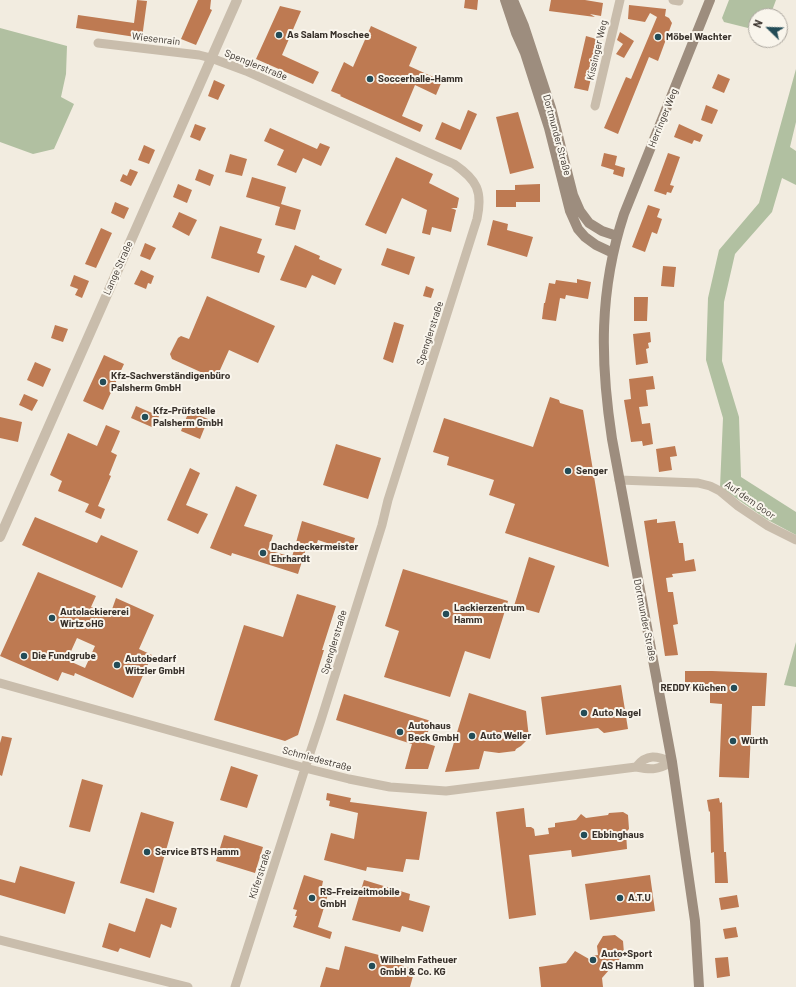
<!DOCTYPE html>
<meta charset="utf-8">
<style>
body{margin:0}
#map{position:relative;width:796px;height:987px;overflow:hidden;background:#f2ece0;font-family:Barlow,sans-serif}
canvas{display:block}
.north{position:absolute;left:748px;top:8px;width:40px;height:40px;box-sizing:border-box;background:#f9f5ec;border:1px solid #aca79f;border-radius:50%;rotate:293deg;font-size:11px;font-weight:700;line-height:16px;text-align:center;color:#38312b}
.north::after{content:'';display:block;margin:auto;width:14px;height:18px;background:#234c57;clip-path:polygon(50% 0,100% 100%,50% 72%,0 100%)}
</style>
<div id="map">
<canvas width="796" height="987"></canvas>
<div class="north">N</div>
</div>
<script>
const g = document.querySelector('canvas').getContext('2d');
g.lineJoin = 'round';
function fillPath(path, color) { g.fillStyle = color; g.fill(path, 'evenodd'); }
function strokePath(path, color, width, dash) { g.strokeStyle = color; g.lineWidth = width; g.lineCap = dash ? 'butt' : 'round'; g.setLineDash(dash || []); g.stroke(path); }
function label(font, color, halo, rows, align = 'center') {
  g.font = font + ' Barlow,sans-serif'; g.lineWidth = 4; g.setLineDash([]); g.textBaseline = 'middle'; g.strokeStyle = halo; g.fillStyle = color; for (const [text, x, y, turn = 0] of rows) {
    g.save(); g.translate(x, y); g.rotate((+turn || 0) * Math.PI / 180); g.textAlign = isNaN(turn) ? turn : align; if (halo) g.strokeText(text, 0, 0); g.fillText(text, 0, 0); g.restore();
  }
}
const green = new Path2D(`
 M729 0H776L770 16H756V30L724 22 722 18Z
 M0 28 67 46 66 74 61 97 74 104 54 149 33 154 0 142Z
 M796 69V122L790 147 796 151V185L782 178 772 212 735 254 724 302 722 361 739 417 741 477 796 512V535L766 519 720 487 723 418 706 360 708 298 719 250 759 203Z
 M796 642V687L784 685Z`);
const building = new Path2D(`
 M137 0 147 1 142 38 76 28 78 15 134 23Z
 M198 0H211L210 9 212 10 196 45 181 39Z
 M465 0H478L477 10 464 8Z
 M551 0H585L603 3 601 16 590 14 595 17 549 11Z
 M629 5 666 9 665 16 669 18 672 23 658 61 649 57 618 134 604 128 626 77 631 79 657 17 650 13 645 22 628 19Z
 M280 6 301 11 282 55 319 72 313 84 256 59Z
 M371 26 417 47 409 66 442 81 436 95 415 85 402 116 423 125 420 132 340 96 341 95 331 91 344 62 353 67Z
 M620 32 634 41 624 58 616 54 623 44 617 40Z
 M586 36 600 40 588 91 574 88Z
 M718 74 730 79 724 93 712 88Z
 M214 80 225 85 218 100 208 96Z
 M706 105 718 110 712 124 701 120Z
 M468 110 477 114 461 150 435 139 442 122 460 130Z
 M518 112 534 168 510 174 496 117Z
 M195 124 206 128 200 141 190 137Z
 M679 124 703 135 700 142 694 140 692 144 674 137Z
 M270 128 317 149 320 143 330 147 321 166 303 158 296 173 277 165 284 150 264 141Z
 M144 145 155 150 149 164 138 160Z
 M604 153 617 156 615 165 625 168 623 177 613 174 614 170 601 166Z
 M668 153 680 157 670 185 674 186 671 193 667 192 666 195 654 191Z
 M230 154 247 159 242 176 225 172Z
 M396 157 433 174 429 183 459 198 457 208H451L456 210 451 232 432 227 430 235 422 233 427 210 402 198 386 234 365 225Z
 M130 169 138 172 131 186 120 181 123 174 127 176Z
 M199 169 214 175 210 186 195 180Z
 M252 177 286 187 281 204 301 210 295 230 275 225 280 207 246 197Z
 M178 184 192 190 187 203 173 197Z
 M540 184V202H516V207H496V190H515V185Z
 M115 202 129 208 124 219 111 213Z
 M648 205 660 209 657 217 662 219 657 234 652 232 645 252 632 247Z
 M179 212 197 220 189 236 172 227Z
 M493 220 508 224 507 230 533 237 527 257 487 245Z
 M220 226 262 239 257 253 265 256 259 273 211 258Z
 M101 228 112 233 96 268 85 264Z
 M145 243 156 248 150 260 140 256Z
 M295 245 320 256 319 259 342 269 335 285 312 275 306 288 280 280Z
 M387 248 415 257 409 275 381 265Z
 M663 266 676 267 674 287 661 286Z
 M141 270 154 276 151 284 148 283 146 289 134 284Z
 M74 275 89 281 82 298 75 295 78 289 70 286Z
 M577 279 591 282 588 299 566 295 565 299 560 298 556 321 542 319 544 303H545L549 283 555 284 556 280 577 283Z
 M426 286 434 289 431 298 423 296Z
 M207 296 275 326 258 363 229 350 216 379 172 359 170 354 178 338 181 336 189 339Z
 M634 297H648L647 321H634Z
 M394 322 404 325 393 363 383 359Z
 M55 325 68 329 63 342 51 338Z
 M650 332 651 342 648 343 649 348 646 349 648 363 636 365 633 334Z
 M104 355 124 364 103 410 83 401Z
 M35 362 51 369 43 387 27 380Z
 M653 376 655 389 646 390 648 406 639 407 642 424 650 423 653 444 643 446 642 441 631 442 624 400 631 399 629 379Z
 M24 394 38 400 32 411 19 405Z
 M550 397 559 400 560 403 583 410 609 567 505 533 515 504 489 495 494 480 447 465 449 457 433 452 444 418 533 447Z
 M136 406 159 416 154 428 131 418Z
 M189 411 208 419 200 439 181 431Z
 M0 417 22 422 18 442 0 438Z
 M106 425 120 431 111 452 117 455 109 475 111 476 98 506 105 509 101 519 85 512 89 504 58 491 62 481 50 475 68 433 97 446Z
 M336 444 381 458 368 499 323 485Z
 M675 446 677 456 670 457 672 470 659 472 656 449Z
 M190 468 200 473 186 505 208 514 198 534 167 520Z
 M236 486 257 495 244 526 273 535 268 550 292 557 302 521 355 538 351 551 318 540 314 552 306 549 298 574 232 553 231 556 210 548Z
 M35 517 97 543 101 535 138 551 122 588 22 545Z
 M657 519V523L675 521 679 543H683L685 561 694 559 696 571 672 574 673 577 666 578 668 592H673L678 624 673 625 678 655 665 656 644 521Z
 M529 557 555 566 539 613 514 606Z
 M403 569 508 601 490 659 465 651 450 697 384 677 399 631 385 626Z
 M38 572 96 596 91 607 110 615 116 598 154 615 139 649 152 655 133 698 75 673 74 676 62 672 58 681 0 656ZM77 638 95 646 85 668 67 660Z
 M297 594 336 606 322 650H324L298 735 285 741 214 720 244 625 283 637Z
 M685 671H712L767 673 765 706H752L749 778 719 777 722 704 710 703V689L685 688Z
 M621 685 628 729 604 733 598 728 546 735 541 697Z
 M469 693 526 711 529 738 521 746 516 749 515 751 499 753 484 751 479 769 445 772Z
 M344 694 431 721 425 743 435 746 428 769H405L412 744 336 720Z
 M2 736 12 738 2 776 0 775V743Z
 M231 766 258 775 247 808 220 800Z
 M82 779 103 785 90 832 69 827Z
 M327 793 351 798 350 802 427 812 419 860 406 859 403 872 367 867 366 871 324 860 331 833 354 839 358 813 329 806 330 801 326 800Z
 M719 798 720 803 722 802 724 852H726L728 883H715L714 852 711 853 710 811 709 812 707 800Z
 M524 808 526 827H531L534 829 535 836 549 834 548 828 555 827V823L576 820 581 814 586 818 608 815 609 813 623 812 628 815 629 829 626 832 627 849 572 857 571 850 529 855 536 915 509 919 496 812Z
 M141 812 174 822 154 893 120 883Z
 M224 835 263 847 255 873 216 861Z
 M20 866 75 882 65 914 0 895V879L15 883Z
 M304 875 323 881 322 886 330 888 318 927 332 932 330 939 293 927 297 916H295L297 910 293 909Z
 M650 875 655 911 590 920 585 884Z
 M364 880 410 894 409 900 430 906 423 932 402 926 400 932 352 920Z
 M737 895 739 907 721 910 719 898Z
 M146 898 177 908 171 928 161 924 150 958 120 948 118 952 102 947 109 923 135 932Z
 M736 927 738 937 725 939 723 929Z
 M615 935 623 941 624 953 618 961 608 963 609 970 602 978 603 987H541L539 967 566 963 575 951 589 959 591 956 598 955 597 946 603 936Z
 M345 946 394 959 393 963 415 969 410 987H320L326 967 339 970Z
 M728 957 730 976 717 978 715 958Z`);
const minor = new Path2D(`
 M673 0 679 1
 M98 43 199 55 211 58 246 71 454 164C477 180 483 191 477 219L388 500 382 525 321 720 309 756 235 987
 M595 106 620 0
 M619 480 698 483 710 486 720 491 738 506 768 526 796 540
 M0 683 305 768 349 779 390 787 446 791 636 767C652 770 657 770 672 762
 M636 767C647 753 657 756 672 762
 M0 940 188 987`);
const tertiary = new Path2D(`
 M0 537 237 0`);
const secondary = new Path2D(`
 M505 0 516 33 525 53 549 128 570 211 578 229 585 237 596 245 613 253
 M513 0 524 26 551 108 573 195 580 211 589 223 602 231 617 236
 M699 987 695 921 672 762 612 439C600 361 599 290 624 214L710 0`);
const markers = [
 [279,35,4,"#234c57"],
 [658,37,4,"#234c57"],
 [370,79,4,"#234c57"],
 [103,382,4,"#234c57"],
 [145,417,4,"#234c57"],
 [568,471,4,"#234c57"],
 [263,553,4,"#234c57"],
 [446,614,4,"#234c57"],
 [52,618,4,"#234c57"],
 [24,656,4,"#234c57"],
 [117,665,4,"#234c57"],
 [734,688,4,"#234c57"],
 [584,713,4,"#234c57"],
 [400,732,4,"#234c57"],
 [472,736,4,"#234c57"],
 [733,741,4,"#234c57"],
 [584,835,4,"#234c57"],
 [147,852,4,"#234c57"],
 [312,898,4,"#234c57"],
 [620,898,4,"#234c57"],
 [593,960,4,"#234c57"],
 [372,966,4,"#234c57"]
];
const poiNames = [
 ["As Salam Moschee",287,35],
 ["Möbel Wachter",666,37],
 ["Soccerhalle-Hamm",378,79],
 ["Kfz-Sachverständigenbüro",111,376],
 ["Palsherm GmbH",111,388],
 ["Kfz-Prüfstelle",153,411],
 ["Palsherm GmbH",153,423],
 ["Senger",576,471],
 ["Dachdeckermeister",271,547],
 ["Ehrhardt",271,559],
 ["Lackierzentrum",454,608],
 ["Hamm",454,620],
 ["Autolackiererei",60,612],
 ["Wirtz oHG",60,624],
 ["Die Fundgrube",32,656],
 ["Autobedarf",125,659],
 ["Witzler GmbH",125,671],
 ["REDDY Küchen",726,688,"right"],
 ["Auto Nagel",592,713],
 ["Autohaus",408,726],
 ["Beck GmbH",408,738],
 ["Auto Weller",480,736],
 ["Würth",741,741],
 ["Ebbinghaus",592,835],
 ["Service BTS Hamm",155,852],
 ["RS-Freizeitmobile",320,892],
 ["GmbH",320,904],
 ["A.T.U",628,898],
 ["Auto+Sport",601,954],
 ["AS Hamm",601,966],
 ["Wilhelm Fatheuer",380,960],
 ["GmbH & Co. KG",380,972]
];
const streetNames = [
 ["Wiesenrain",156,39,7],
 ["Kissinger Weg",597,50,-77],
 ["Spenglerstraße",256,65,22],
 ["Herringer Weg",663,118,-68],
 ["Dortmunder Straße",557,135,75],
 ["Lange Straße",118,268,-66],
 ["Spenglerstraße",430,333,-72],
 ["Auf dem Goor",750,500,35],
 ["Dortmunder Straße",645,620,79],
 ["Spenglerstraße",334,642,-73],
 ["Schmiedestraße",317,759,15],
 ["Küferstraße",260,874,-72]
];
fillPath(green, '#b1c0a1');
fillPath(building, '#be7a52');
strokePath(minor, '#c9bdac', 9);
strokePath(tertiary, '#c9bdac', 10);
strokePath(secondary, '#9d8d7e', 10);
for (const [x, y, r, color] of markers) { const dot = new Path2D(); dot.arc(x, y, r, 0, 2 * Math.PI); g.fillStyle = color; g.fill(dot); strokePath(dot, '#f9f5ec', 1.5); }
label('bold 10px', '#38312b', '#f9f5ec', poiNames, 'left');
label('10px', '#38312b', '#f9f5ec', streetNames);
</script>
